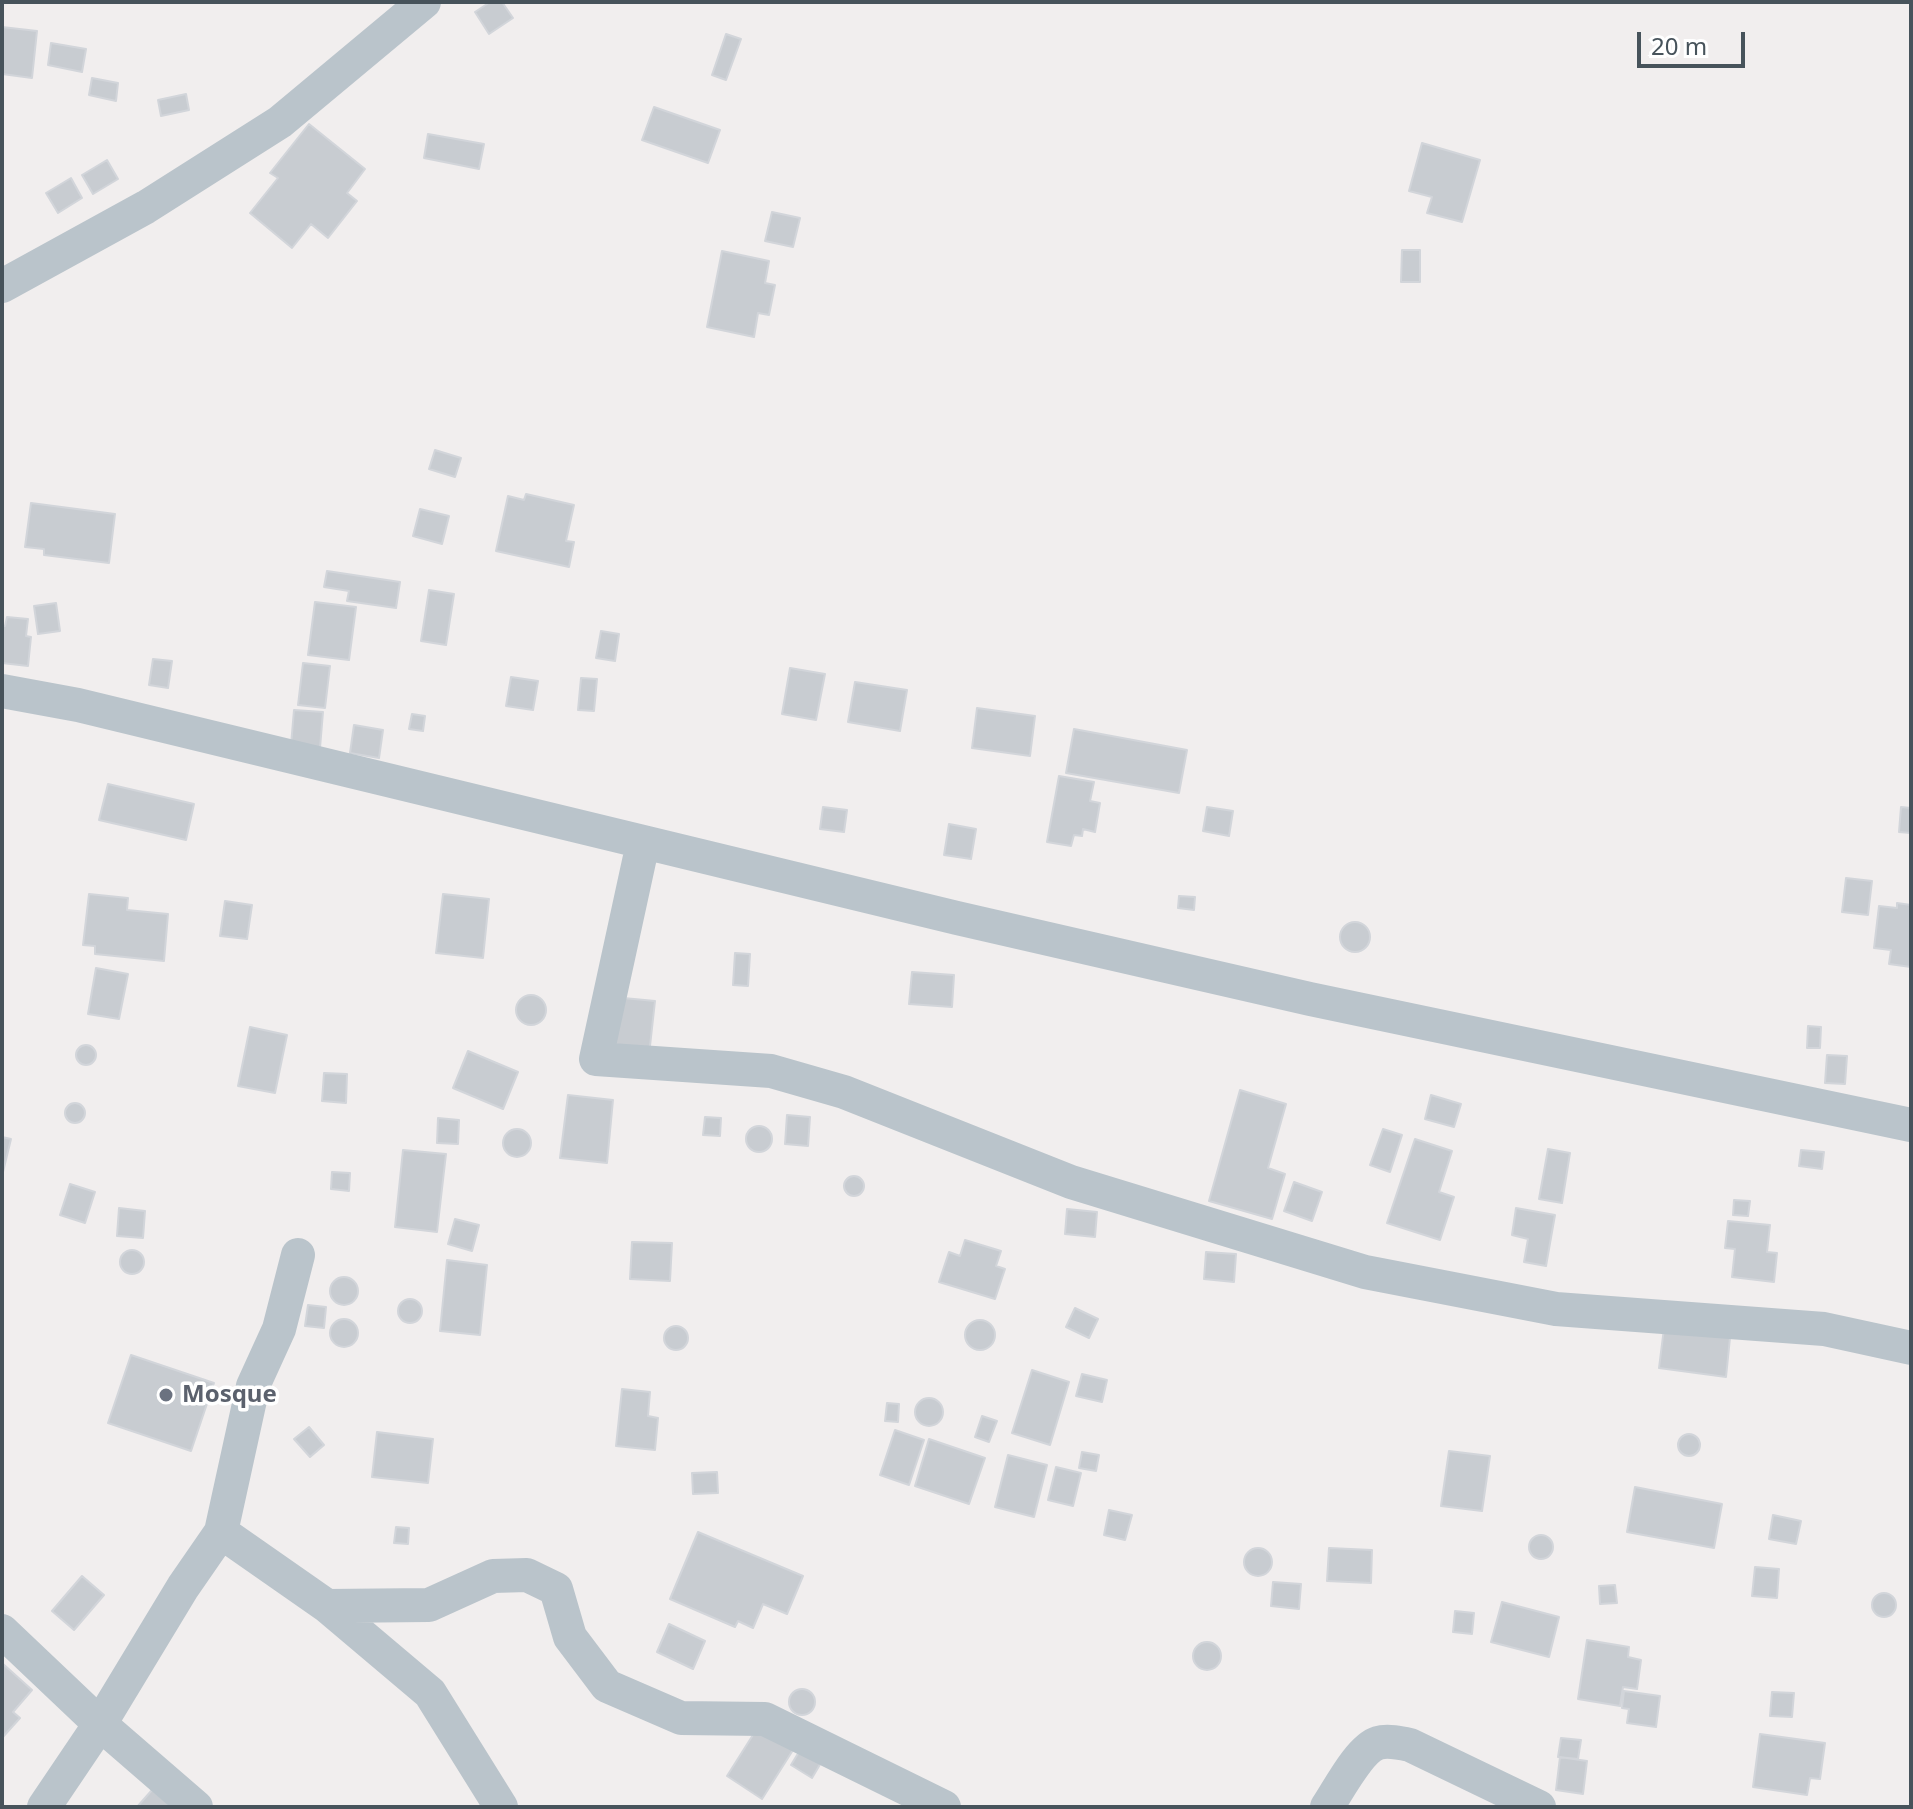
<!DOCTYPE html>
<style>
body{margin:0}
#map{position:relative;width:1913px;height:1809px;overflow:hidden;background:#f1eeee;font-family:"Noto Sans",sans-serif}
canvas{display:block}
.frame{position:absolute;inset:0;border:4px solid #47535b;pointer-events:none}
.scale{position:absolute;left:1637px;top:32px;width:108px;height:36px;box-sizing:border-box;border:4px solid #47535b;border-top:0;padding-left:10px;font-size:24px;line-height:28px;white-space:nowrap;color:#47535b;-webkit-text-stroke:6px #fff;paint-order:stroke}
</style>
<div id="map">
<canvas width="1913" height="1809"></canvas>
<div class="frame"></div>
<div class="scale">20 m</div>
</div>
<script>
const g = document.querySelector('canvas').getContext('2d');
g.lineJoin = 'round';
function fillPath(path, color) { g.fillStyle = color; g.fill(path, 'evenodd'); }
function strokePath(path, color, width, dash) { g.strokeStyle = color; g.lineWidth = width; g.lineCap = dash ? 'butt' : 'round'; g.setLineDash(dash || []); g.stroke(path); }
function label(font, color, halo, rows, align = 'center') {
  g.font = font + ' "Noto Sans",sans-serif'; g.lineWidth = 7; g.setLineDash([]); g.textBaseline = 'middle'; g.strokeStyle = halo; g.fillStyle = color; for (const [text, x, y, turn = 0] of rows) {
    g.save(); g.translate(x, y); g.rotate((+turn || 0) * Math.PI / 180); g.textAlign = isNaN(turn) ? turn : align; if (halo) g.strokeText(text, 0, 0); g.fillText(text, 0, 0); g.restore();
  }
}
const building = new Path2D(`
 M490 2H502L513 18 489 34 475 12Z
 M2 27 37 31 32 78 2 74Z
 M726 34 741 39 726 80 712 75Z
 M51 43 86 49 82 72 48 65Z
 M92 78 118 83 116 101 89 95Z
 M186 94 189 110 161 116 158 100Z
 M654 107 720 130 708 163 642 140Z
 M309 124 365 169 347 193 357 201 328 238 311 224 292 248 250 213 278 178 270 173Z
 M428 134 484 144 479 169 424 158Z
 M1422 143 1480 160 1462 222 1427 213 1432 197 1409 191Z
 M107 160 118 179 93 194 82 175Z
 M71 178 82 198 58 213 46 193Z
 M772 212 800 218 793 247 765 241Z
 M1402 250H1420V282H1401Z
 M722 251 769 261 765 283 775 285 769 315 758 313 754 337 707 327Z
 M435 450 461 458 455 477 429 469Z
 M526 494 574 505 566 541 574 542 569 567 496 551 508 496 524 500Z
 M31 503 115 514 109 563 44 555V549L25 547Z
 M420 509 449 516 442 544 413 536Z
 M327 571 400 582 396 608 347 601 349 591 324 587Z
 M429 590 454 594 446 645 421 641Z
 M315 602 356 607 349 660 308 655Z
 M56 603 60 631 38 634 34 606Z
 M7 617 28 619 26 636 31 637 28 666 2 663V626H5Z
 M601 631 619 634 615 661 596 658Z
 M153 659 172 661 168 688 149 685Z
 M303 663 330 666 325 708 298 705Z
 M790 668 825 674 816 720 782 714Z
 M511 677 538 681 533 710 506 706Z
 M581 678 597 679 594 711 578 710Z
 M855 682 907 690 900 731 848 722Z
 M977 708 1035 716 1030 756 972 748Z
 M294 710 323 712 320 748 291 745Z
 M412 714 425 716 423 731 409 729Z
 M354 725 383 730 379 758 350 753Z
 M1074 729 1187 750 1179 793 1066 773Z
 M1059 776 1094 782 1090 801 1100 803 1095 832 1083 829 1082 836 1074 835 1071 846 1047 842Z
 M108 784 194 804 186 840 99 820Z
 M823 807 847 810 844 832 820 829Z
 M1207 807 1233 811 1229 836 1203 831Z
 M1901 807 1911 808V833L1899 832Z
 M949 824 976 829 971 859 944 855Z
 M1846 878 1872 881 1868 915 1842 912Z
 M89 894 128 898 127 910 168 914 164 961 95 954V946L83 945Z
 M443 894 489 899 483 958 436 953Z
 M1179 896 1195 897 1194 910 1178 908Z
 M225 901 252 905 247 939 220 936Z
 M1897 903 1911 905V967L1889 964 1891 950 1874 948 1879 906 1897 908Z
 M1340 937a15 15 0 1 1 30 0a15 15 0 1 1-30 0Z
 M735 953 750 954 748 986 733 985Z
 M96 968 128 974 119 1019 88 1014Z
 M912 972 954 975 952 1007 909 1004Z
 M516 1010a15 15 0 1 1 30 0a15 15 0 1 1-30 0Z
 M613 997 655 1001 649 1055 607 1051Z
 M1808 1026 1821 1027 1820 1048H1807Z
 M250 1027 287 1035 275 1093 238 1086Z
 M76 1055a10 10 0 1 1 20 0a10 10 0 1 1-20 0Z
 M468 1051 518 1072 503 1109 453 1088Z
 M1827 1055 1847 1056 1845 1084 1825 1083Z
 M324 1073 347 1074 346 1103 322 1101Z
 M1240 1090 1286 1104 1268 1168 1285 1174 1272 1219 1209 1201Z
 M568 1095 613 1100 607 1163 560 1158Z
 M1431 1095 1461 1104 1454 1127 1425 1119Z
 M65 1113a10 10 0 1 1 20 0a10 10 0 1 1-20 0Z
 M787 1115 810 1117 808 1146 785 1144Z
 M705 1117 721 1118 720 1136 703 1135Z
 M438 1118 459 1120 458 1144 437 1143Z
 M746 1139a13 13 0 1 1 26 0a13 13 0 1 1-26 0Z
 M1383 1129 1402 1135 1390 1172 1370 1165Z
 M503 1143a14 14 0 1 1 28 0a14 14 0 1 1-28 0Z
 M2 1137 11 1139 3 1172 2 1171Z
 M1415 1139 1452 1151 1439 1192 1454 1197 1440 1240 1387 1223Z
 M1548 1149 1570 1153 1562 1203 1539 1199Z
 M403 1150 446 1154 437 1232 395 1227Z
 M1801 1150 1824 1152 1822 1169 1799 1166Z
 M332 1172 350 1173 349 1191 331 1189Z
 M844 1186a10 10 0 1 1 20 0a10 10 0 1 1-20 0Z
 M1294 1182 1322 1192 1312 1221 1284 1211Z
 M70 1184 95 1192 85 1223 60 1215Z
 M1734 1200 1750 1201 1748 1216 1733 1215Z
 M119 1208 145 1211 143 1238 117 1236Z
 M1516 1208 1555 1215 1546 1266 1524 1262 1528 1239 1512 1235Z
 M1067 1209 1097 1212 1095 1237 1065 1234Z
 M455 1219 479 1225 472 1251 448 1244Z
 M1728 1221 1770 1225 1767 1252 1777 1253 1774 1282 1732 1277 1735 1249 1725 1248Z
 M965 1240 1001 1251 996 1266 1005 1269 995 1299 939 1282 949 1252 960 1256Z
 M632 1242 672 1243 670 1281 630 1279Z
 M120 1262a12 12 0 1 1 24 0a12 12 0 1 1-24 0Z
 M1206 1252 1236 1254 1234 1282 1204 1279Z
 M447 1260 487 1265 480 1335 440 1331Z
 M330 1291a14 14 0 1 1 28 0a14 14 0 1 1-28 0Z
 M398 1311a12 12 0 1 1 24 0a12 12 0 1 1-24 0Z
 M308 1305 326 1307 324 1328 305 1326Z
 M1075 1308 1098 1319 1089 1338 1066 1327Z
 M330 1333a14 14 0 1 1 28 0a14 14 0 1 1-28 0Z
 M1665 1320 1731 1328 1726 1377 1659 1368Z
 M965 1335a15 15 0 1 1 30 0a15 15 0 1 1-30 0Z
 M664 1338a12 12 0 1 1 24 0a12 12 0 1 1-24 0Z
 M131 1355 214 1383 191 1451 108 1423Z
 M1032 1370 1069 1382 1050 1445 1012 1433Z
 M1082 1374 1107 1380 1102 1402 1076 1396Z
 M622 1389 650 1392 648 1416 658 1418 655 1450 616 1446Z
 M915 1412a14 14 0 1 1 28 0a14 14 0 1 1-28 0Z
 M887 1403 899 1404 898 1422 885 1421Z
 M982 1416 997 1421 989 1442 975 1437Z
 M309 1427 324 1445 310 1457 294 1439Z
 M895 1430 924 1440 909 1485 880 1475Z
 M377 1432 433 1439 428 1483 372 1477Z
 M1678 1445a11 11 0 1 1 22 0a11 11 0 1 1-22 0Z
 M929 1439 985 1458 969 1504 915 1486Z
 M1449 1451 1490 1456 1482 1511 1441 1506Z
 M1082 1452 1099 1455 1096 1471 1079 1468Z
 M1008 1455 1047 1465 1034 1517 995 1507Z
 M1056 1467 1081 1473 1073 1506 1048 1500Z
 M717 1472 718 1493 693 1494 692 1473Z
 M1635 1487 1722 1504 1714 1548 1627 1532Z
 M1109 1510 1132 1515 1125 1540 1104 1535Z
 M1773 1515 1801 1521 1796 1544 1769 1539Z
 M396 1527 409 1528 408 1544 394 1543Z
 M698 1532 803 1576 787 1614 763 1604 753 1628 738 1621 735 1627 670 1599Z
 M1529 1547a12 12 0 1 1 24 0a12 12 0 1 1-24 0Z
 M1244 1562a14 14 0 1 1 28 0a14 14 0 1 1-28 0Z
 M1329 1548 1372 1550 1371 1583 1327 1581Z
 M1755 1567 1779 1569 1777 1598 1752 1596Z
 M82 1576 104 1595 74 1630 52 1611Z
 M1273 1582 1301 1584 1299 1609 1271 1606Z
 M1615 1585 1617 1603 1600 1604 1599 1586Z
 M1872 1605a12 12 0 1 1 24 0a12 12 0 1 1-24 0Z
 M1502 1602 1559 1617 1549 1657 1491 1642Z
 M1455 1611 1474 1613 1472 1634 1453 1632Z
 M669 1624 705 1641 693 1669 657 1652Z
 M1587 1640 1629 1647 1628 1657 1641 1660 1637 1689 1623 1687 1620 1706 1578 1699Z
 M1193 1656a14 14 0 1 1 28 0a14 14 0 1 1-28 0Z
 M2 1663 32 1690 13 1712 20 1718 2 1738Z
 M789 1702a13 13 0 1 1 26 0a13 13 0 1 1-26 0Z
 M1624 1691 1660 1696 1656 1727 1627 1723 1629 1709 1622 1708Z
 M1772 1692 1794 1693 1792 1717 1770 1716Z
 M758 1727 793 1750 762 1799 727 1776Z
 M1760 1734 1825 1743 1820 1779 1810 1778 1807 1795 1753 1787Z
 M1561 1738 1581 1740 1578 1759 1558 1757Z
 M805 1742 825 1756 812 1778 791 1765Z
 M1560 1757 1587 1761 1583 1794 1556 1790Z
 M152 1790 169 1804 167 1807H137Z`);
const minor = new Path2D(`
 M2 286 146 207 280 122 424 2
 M2 691 78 705 957 918 1310 999 1911 1125
 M643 843 596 1059 771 1071 844 1092 1071 1182 1365 1272 1556 1309 1824 1329 1911 1348
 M221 1532 327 1606 430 1693 501 1807
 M327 1606 429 1605 493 1576 527 1575 556 1589 570 1637 607 1686 681 1718 765 1719 944 1807
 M2 1631 100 1724 196 1807
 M44 1807 100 1724 183 1587 221 1532 253 1386 279 1329 298 1255
 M1327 1807C1338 1791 1359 1749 1378 1743 1387 1740 1401 1743 1410 1745L1539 1807`);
const markers = [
 [166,1395,8,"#6b7280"]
];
const worshipNames = [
 ["Mosque",182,1395]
];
fillPath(building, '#c8ccd1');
strokePath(building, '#d2d5da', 2);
strokePath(minor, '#bac4cb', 34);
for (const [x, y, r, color] of markers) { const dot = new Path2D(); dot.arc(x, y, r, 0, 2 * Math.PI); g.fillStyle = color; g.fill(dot); strokePath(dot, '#fff', 3); }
label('bold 24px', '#5b616d', '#fff', worshipNames, 'left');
</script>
